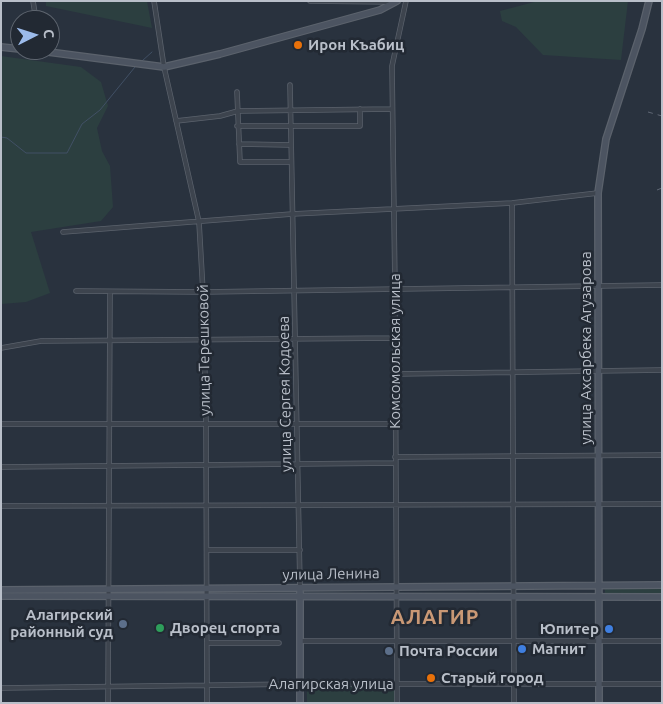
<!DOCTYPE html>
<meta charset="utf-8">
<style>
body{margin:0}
#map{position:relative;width:663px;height:704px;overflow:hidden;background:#29323e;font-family:Ubuntu,sans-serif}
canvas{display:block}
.frame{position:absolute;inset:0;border:2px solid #b9bfc9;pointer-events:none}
.north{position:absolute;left:10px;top:10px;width:50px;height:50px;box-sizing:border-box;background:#222933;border:1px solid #5e656f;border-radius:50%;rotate:85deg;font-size:14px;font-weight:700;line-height:20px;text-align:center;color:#b9bfc9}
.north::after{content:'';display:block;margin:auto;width:18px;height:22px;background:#9cbbeb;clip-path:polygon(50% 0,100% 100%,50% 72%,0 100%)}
</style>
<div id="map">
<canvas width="663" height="704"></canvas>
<div class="frame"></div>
<div class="north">С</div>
</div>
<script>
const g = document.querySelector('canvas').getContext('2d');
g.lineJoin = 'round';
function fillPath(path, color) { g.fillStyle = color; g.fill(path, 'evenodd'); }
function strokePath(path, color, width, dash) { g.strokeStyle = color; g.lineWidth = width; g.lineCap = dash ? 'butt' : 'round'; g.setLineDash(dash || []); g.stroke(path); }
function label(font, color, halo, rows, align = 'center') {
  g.font = font + ' Ubuntu,sans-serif'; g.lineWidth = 5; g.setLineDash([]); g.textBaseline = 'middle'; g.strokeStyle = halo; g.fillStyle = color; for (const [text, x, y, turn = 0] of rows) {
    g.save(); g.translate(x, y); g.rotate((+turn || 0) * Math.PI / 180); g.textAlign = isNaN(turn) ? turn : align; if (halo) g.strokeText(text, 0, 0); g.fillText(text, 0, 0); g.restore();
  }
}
const green = new Path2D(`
 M46 1H147L152 28 46 6Z
 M538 1H628L621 60 543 55 516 27 502 21 500 11Z
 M1 56 81 67 101 82 108 106 97 128 102 151 110 166 113 207 101 221 31 232 50 293 26 302 1 304Z
 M605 587H662V594L605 593Z
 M307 686H395V703H307Z`);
const stream = new Path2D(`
 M142 61 152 52
 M1 137 7 138 26 153H67L82 124 100 110 135 67`);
const street = new Path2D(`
 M33 1 36 20
 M154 1 164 67 199 222 203 292 206 422 207 703
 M310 1 393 2
 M290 85 300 587
 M237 92 240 162H291
 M176 121 220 116 238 111 392 109
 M237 126H360V109
 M239 144 291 145
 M512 203 514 703
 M63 232 292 214 512 203 598 193
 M76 291 203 292 662 285
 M1 348 41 341 396 338
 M396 374 662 370
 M1 424H395
 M395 457 662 455
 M1 467 395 463
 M1 506 662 504
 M207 550H300
 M300 641H662
 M207 643H279
 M1 688 300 684H662
 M108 703 110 292
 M397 703 395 289 392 66 406 1`);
const secondary = new Path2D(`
 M1 47 20 49
 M33 50 164 67 220 54 380 10 397 1
 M1 590 662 585
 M300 592V703
 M1 596 662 597
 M599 703 598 193 606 139 642 29 649 1`);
const rail = new Path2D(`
 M648 112 662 116
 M657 190 662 188`);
const markers = [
 [298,45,5,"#e8710a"],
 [123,624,5,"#5c6f8a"],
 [160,628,5,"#2e9e5b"],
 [609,629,5,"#3f7fe0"],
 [522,649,5,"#3f7fe0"],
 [389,651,5,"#5c6f8a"],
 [431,678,5,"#e8710a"]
];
const poiNames = [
 ["Ирон Къабиц",308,45],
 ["Алагирский",113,615,"right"],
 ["районный суд",113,632,"right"],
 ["Дворец спорта",170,628],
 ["Юпитер",599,629,"right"],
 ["Магнит",532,649],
 ["Почта России",399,651],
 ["Старый город",441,678]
];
const streetNames = [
 ["улица Ахсарбека Агузарова",586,348,-90],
 ["улица Терешковой",204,350,-91],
 ["Комсомольская улица",395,351,-90],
 ["улица Сергея Кодоева",285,394,-91],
 ["улица Ленина",331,574,-1],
 ["Алагирская улица",331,684]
];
const districtNames = [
 ["АЛАГИР",435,617]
];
fillPath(green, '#2c3f40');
strokePath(stream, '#415065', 1);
strokePath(street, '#5b626c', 5.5);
strokePath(secondary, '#5b626c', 8);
strokePath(street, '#3d444e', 4);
strokePath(secondary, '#4c5461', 5.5);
strokePath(rail, '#606875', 1, [5, 5]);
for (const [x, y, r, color] of markers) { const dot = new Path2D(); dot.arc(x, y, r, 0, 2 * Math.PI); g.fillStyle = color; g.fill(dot); strokePath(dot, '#222933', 2); }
label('bold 15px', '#b9bfc9', '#222933', poiNames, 'left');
label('15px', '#b9bfc9', '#222933', streetNames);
g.letterSpacing = '1px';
label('bold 20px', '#c99875', '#222933', districtNames);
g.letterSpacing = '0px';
</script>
